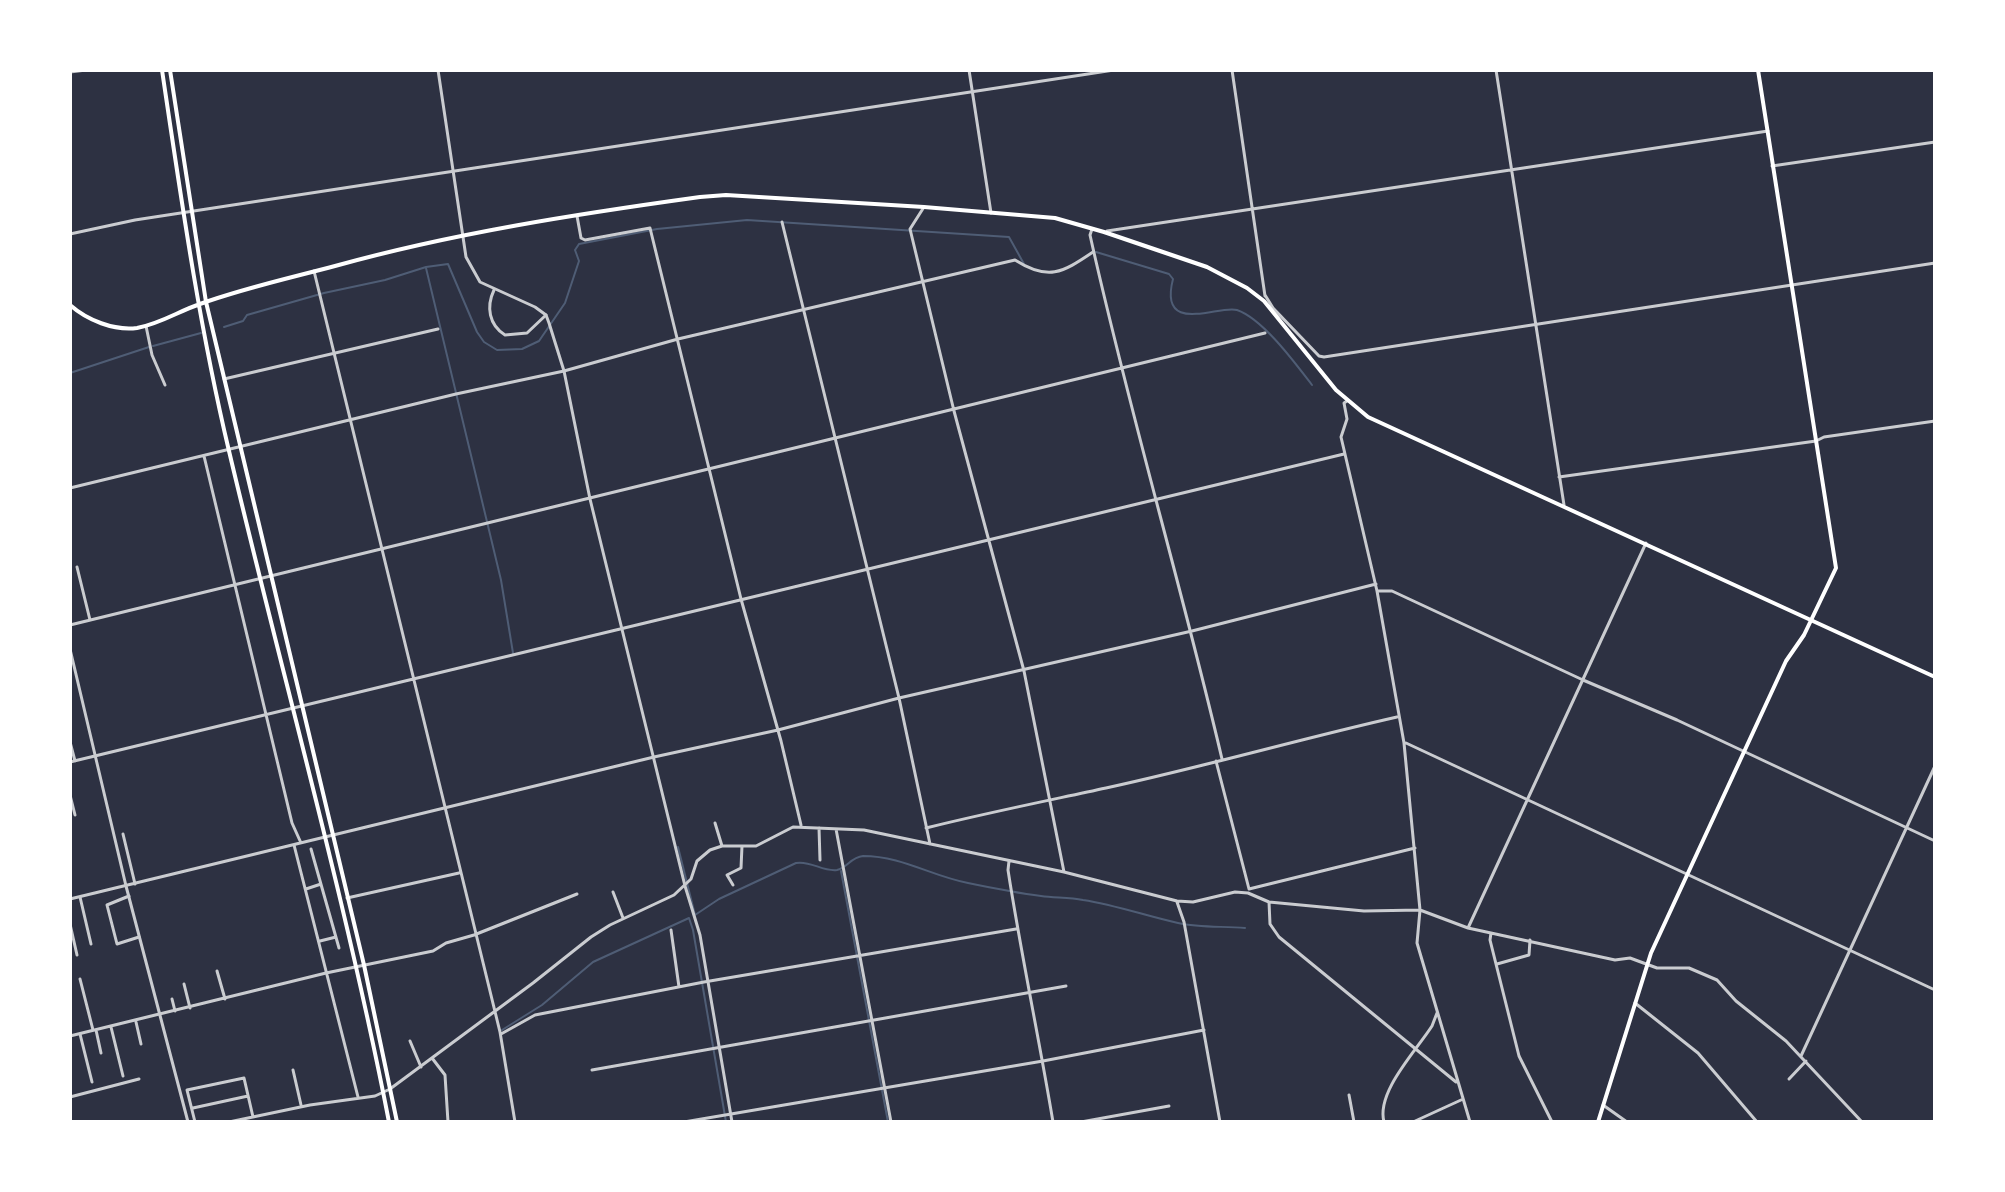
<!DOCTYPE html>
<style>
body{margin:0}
#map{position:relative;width:2005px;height:1192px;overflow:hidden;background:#2d3142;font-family:Karla,sans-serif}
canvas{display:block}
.frame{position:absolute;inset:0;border:72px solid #fff;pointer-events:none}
</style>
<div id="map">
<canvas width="2005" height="1192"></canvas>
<div class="frame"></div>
</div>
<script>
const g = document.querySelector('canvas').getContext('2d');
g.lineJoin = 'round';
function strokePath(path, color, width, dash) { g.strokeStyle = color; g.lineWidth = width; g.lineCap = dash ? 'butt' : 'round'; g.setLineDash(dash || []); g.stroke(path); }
const stream = new Path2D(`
 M1096 252 1169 274 1173 279C1158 337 1220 304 1237 310 1263 319 1295 363 1312 385
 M426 268 501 580 513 653
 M224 327 243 321 247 315 324 293 385 280 426 267 448 264 477 332 484 342 497 350 522 349 539 341 565 303 579 261 575 250 579 244 657 229 747 220 1009 237 1024 264
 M153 346 201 333
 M70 373 149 347
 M678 847 695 915 719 899 796 863C810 860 823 872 837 870 847 868 851 857 863 856 902 856 931 876 968 883 992 888 1017 893 1041 896 1055 898 1069 897 1083 900 1116 905 1146 916 1178 923 1200 928 1223 926 1245 928
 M841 871 888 1122
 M502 1030 542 1005 593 962 689 918 693 930 726 1122`);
const minor = new Path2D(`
 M969 70 991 213
 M1232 70 1265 296
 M1496 70 1564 505
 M70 72 86 70
 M1772 166 1935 142
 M924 207 910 229 954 411 1024 671 1064 872
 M577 216 581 238 585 240 650 228 741 599 781 741 801 825
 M782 222 899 698 930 844
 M1092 229 1090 235C1129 411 1181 584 1222 759
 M1107 231 1768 131
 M70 234 135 220 1114 70
 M314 271 500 1032 515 1122
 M494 290C486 307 489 325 505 335L527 333 546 315
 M1265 295 1273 308 1319 356 1324 357 1935 263
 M146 326 152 355 165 385
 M224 379 438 329
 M1347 401 1344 403 1347 419 1341 437 1377 591 1404 743 1420 910 1417 943 1470 1122
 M204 456 292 823 301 843
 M1559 477 1816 441 1824 437 1935 421
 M70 488 456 394 564 371 678 339 1015 260C1048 281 1062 273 1093 252
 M77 567 90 620
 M1377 591H1392L1583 680 1677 720 1935 841
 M70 625 1265 333
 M70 742 75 761
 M1406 743 1935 990
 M1216 761 1249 889
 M70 762 1344 454
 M70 795 75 815
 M715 823 722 846
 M819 828 820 860
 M926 828C986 813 1046 801 1106 788 1203 767 1300 739 1397 717
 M836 829 891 1122
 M123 834 135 884
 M294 845 358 1097
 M311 849 339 948
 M1009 861 1008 870C1021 954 1039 1038 1053 1122
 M733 885 727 875 741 868 742 846
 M306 889 321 884
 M1249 889 1415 848
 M613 892 623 918
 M129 896 107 905 117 944 139 937
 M80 897 91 944
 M347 898 459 873
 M70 899 654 757 778 730 899 698 1192 631 1376 584
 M1177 902 1184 922 1220 1122
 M1269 902 1270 924 1279 937 1456 1082
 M70 924 77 955
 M1468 928 1646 543
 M671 930 679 987
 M1491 933 1490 940 1519 1056 1552 1122
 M320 941 336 937
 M1497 964 1529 955 1530 940
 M217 971 225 999
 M80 979 93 1030
 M184 984 190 1008
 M172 999 175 1011
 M1635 1003 1698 1053 1757 1122
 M136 1022 141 1044
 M111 1027 123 1076
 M96 1030 101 1053
 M80 1034 92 1082
 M501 1034 535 1015 704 982 1016 929
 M70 1036 326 973 433 951 446 943 474 935 577 894
 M410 1041 421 1067
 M1801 1056 1935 766
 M432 1058 445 1075 448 1122
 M293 1070 301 1105
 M592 1070 1066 986
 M1789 1079 1806 1061
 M1349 1095 1354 1122
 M70 1097 139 1079
 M1603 1105 1627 1122
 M193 1108 248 1096
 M195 1122 187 1090 244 1078 253 1117
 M229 1122 310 1105 375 1096 390 1089 533 983 591 937 610 925 674 895 691 879 697 861 710 850 722 846H756L793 827 864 830 1064 872 1177 901 1193 902 1235 892 1248 893 1269 902 1364 911 1420 910 1468 928 1615 960 1630 958 1657 968H1689L1717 980 1736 1001 1786 1041 1862 1122
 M684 1122 1043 1061 1204 1030
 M1081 1122 1169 1106
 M1384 1122C1376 1092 1416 1051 1432 1026L1437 1013
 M1413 1122 1461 1100`);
const tertiary = new Path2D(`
 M438 70 466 257 480 282 535 307 546 315 549 323 564 371 590 499 685 886 700 935 732 1122
 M70 649 126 886 188 1122`);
const secondary = new Path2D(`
 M162 70C181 198 199 325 229 451 282 675 345 896 389 1122
 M170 70 206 302 364 965 397 1122
 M70 305C87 320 114 331 137 328 160 324 179 311 200 304 244 288 290 278 335 266 454 233 577 214 700 197L726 195 924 207 1055 218 1104 232 1207 267 1247 288 1264 301 1336 390 1368 417 1935 677
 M1598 1122 1651 953 1786 661 1804 635 1836 568 1758 70`);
strokePath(stream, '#4f5d75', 2);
strokePath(minor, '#caccd0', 3);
strokePath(tertiary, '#caccd0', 3);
strokePath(secondary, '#fff', 4);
</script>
